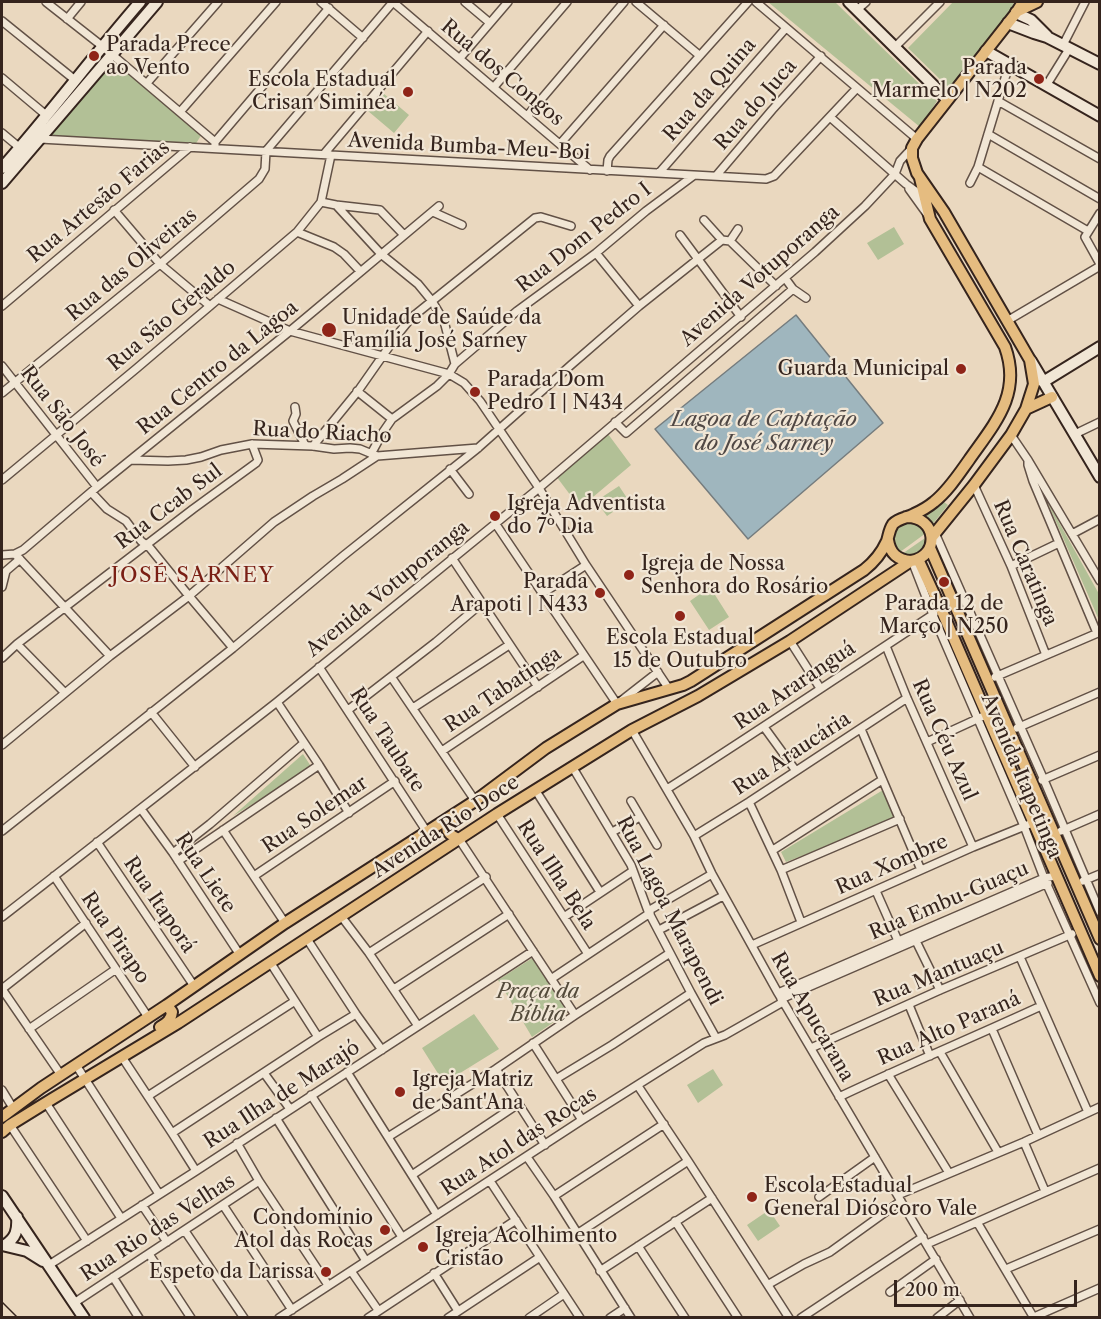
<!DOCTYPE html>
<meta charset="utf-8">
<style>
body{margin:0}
#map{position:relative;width:1101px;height:1319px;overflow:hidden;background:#ead8bf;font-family:"Libre Caslon Text",serif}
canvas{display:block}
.frame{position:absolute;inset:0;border:3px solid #35241d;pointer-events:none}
.scale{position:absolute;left:894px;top:1280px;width:183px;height:27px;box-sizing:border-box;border:3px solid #35241d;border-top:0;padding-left:8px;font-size:18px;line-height:21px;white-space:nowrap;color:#35241d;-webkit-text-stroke:4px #f1e6d5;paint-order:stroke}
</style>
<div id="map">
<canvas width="1101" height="1319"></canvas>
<div class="frame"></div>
<div class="scale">200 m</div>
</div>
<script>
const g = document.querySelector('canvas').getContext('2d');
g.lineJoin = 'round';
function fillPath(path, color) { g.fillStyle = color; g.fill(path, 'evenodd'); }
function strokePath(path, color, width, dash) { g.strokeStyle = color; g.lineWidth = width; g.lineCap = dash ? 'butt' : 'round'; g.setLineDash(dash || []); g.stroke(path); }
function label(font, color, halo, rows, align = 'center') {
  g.font = font + ' "Libre Caslon Text",serif'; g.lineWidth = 4.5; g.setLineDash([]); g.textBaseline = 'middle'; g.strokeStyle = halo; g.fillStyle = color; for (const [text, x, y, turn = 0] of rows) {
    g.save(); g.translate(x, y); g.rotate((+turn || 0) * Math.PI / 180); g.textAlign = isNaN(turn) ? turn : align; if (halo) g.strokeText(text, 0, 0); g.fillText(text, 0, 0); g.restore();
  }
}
const green = new Path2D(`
 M768 2H835L937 101 920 127Z
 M953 2H1014L1009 15 951 90 908 48Z
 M112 61 202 134 195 145 49 136C63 119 76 103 91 88 98 79 104 69 112 61Z
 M383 93 409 115 394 133 368 111Z
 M894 227 904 244 878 260 867 243Z
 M608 434 631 465 580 508 556 476Z
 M619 486 629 501 607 516 596 501Z
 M1046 499 1099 594V620Z
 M944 502 948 505 932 525 923 517Z
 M907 523C916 524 921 525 926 533L896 555 890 535C895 528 899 525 907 523Z
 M928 536 929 541 920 557 899 556Z
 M710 587 729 617 709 630 690 601Z
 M303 754 312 768 233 816Z
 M883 790 895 820 786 862 781 852Z
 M534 957 570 1011 532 1037 498 980Z
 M474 1014 499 1049 444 1083 422 1048Z
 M713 1069 723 1085 698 1103 687 1085Z
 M769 1210 780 1226 758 1241 747 1225Z`);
const water = new Path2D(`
 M796 315 883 423 748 539 655 429Z`);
const street = new Path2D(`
 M46 2 102 46 215 142
 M321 2 363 38
 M393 2 590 170
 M465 2 490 23
 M636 2 699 55
 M756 2 917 139
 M857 10 866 2
 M67 19 81 2
 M2 21 75 80
 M1063 45 1085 2
 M896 46 940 2
 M460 58 508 2
 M2 78 46 115
 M147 83 218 2
 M1046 86 1069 49
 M494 87 567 2
 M998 101 1100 159
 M180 112 276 2
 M527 116 624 2
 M830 117 906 184 924 197
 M2 133 20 148
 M988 134 1100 199
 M40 139 766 179 774 176 857 88
 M560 144 664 25
 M215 146V142L329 8
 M324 154 428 31
 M978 167 1088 231
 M607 171 608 160 610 156 748 2
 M659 173 786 28
 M716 176 772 110 821 56
 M970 183 978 167 1009 65
 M909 189 927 214
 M321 202 336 205 381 254 418 284 432 301 444 321 455 364
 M336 205 380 210 404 235
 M114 210 160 264 210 306
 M433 212 462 225
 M1100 213 1085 237 1100 264
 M704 220 722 240 730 241 776 286
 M297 232 334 247 344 254 360 271
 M680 235 741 317
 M730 241 738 229
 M596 253 639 306
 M785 278 793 289 806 298
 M218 299 290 331 449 374 464 383 480 401 539 488 586 565 669 689
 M2 306 190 147
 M1007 321 1100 266
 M2 366 97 487
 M357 391 392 419
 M2 393 160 264 259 179 265 169 266 151 393 2
 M295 407 296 414 293 421 305 445
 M615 422 626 433 793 289
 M1075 434 1100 422
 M1011 435 1028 460 1100 581
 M313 446 358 391 398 334 411 318 535 218 541 217 571 226
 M371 454 383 432 392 419 437 386 449 374 455 364 517 311 596 253 646 211 693 176
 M131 460 168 461 186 460 201 457 221 450 252 444 313 446 334 449 350 448 360 449 377 456 478 448
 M1028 460V465L1033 481 1097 633
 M450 469 469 494
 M2 480 137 368 297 232 321 202 331 155
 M974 485 1011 566 1046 655
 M92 493 107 509 126 521 141 541 150 548 189 596 233 648
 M495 523 617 704 658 672
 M935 533 1044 780 1100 912
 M1072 534 1100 519
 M15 554 110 656
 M2 555 15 554 23 550 97 487 290 331 439 206
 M452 558 538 687
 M912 561 933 615 1024 826 1044 878 1100 1003
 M1011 566 1059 543
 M2 587 6 571 20 559
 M543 593 586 565
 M790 641 820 688
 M17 644 65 693
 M886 646 907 698 973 847
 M2 658 17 644 193 509 256 463 258 460 252 444
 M319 667 427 832
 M995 677 1100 632
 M392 678 476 802
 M277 702 319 765 349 813
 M413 708 509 645
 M348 710 436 642 482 603
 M151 712 195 767
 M764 727 796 771
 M1017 728 1100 692
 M861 729 921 870
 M632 730 694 836 712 874 778 993 970 1318
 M927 742 999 709
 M2 745 110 656 189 596 274 522 313 496 342 479 377 456
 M442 751 583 656
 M573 768 631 865 648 911 691 993 716 1038
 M1042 780 1100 755
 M667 789C757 732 845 672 934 614
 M536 791 600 892
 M631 801 657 845
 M749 802 781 870 801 922
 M141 809 173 853 240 955
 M497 814 588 954
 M223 830 285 923
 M2 831 233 648 343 556 478 448 571 365 639 306 722 240
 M1061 831 1100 814
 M612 832 640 817
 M694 836 749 802 907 698
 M459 839 575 1015
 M97 842 194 986
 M773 850 882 780
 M173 853 210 824 304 743
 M178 861 319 765
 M781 870 900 819
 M54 876 148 1017
 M254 876 395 781
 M1083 881 1100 874
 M876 891 899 943
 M648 911 712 874
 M341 916 369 953 418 1026
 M2 917 277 702 539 488 815 252 865 206 895 174 900 161 912 148
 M564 917 633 871
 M659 930 723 896
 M307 939 356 1014 382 1050
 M915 939 940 990
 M752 945 973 847 1047 817
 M369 953 486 877
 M1020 957 1088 1112
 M270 962 318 1037
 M551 979 650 913
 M2 989 86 923
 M2 989 61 1075
 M394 989 509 914
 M778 993 1044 878 1056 876
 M781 999 1048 883
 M909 1005 930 1056
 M29 1029 116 969
 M992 1029 1038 1135
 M533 1043 582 1120
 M811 1048 940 990 1072 934
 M940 1052 998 1152
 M122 1057 172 1133 196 1171
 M76 1065 159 1194
 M496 1069 545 1145
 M347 1072 437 1215
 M264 1073 290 1109
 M888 1074 949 1173
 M556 1079 612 1045 691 993
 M638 1086 688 1161 789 1318
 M2 1090 13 1108
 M311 1095 402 1237
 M148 1096 295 1001
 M839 1097C906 1065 974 1037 1041 1006
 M46 1103 121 1218
 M276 1118 366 1261
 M10 1125 87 1241
 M172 1133 318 1037 356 1014
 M388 1137 496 1069 575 1015 670 953
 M1024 1142 1045 1191
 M237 1143 259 1181 328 1285
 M527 1157 554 1196 631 1318
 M412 1175 518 1104
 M490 1181 580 1318
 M898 1195 1024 1142 1100 1107
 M554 1196 664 1124
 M819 1197 875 1157
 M142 1205 167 1242
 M223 1205 292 1310
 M675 1221 738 1318
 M977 1222 1034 1318
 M185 1231 244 1318
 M577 1234 688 1161
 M927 1244 1100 1168
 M638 1246 685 1318
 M149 1254 191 1318
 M49 1265 196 1171 533 951
 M1006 1269 1100 1229
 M351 1271 378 1310
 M600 1271 712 1198
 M434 1273 458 1311
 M113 1277 139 1318
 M769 1284 804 1264 830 1252 901 1201
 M890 1292 936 1259
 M74 1303 259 1181
 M1034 1317 1100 1288
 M279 1318 582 1120 704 1043 725 1035 783 1002
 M368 1318 516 1220
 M448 1318 540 1257
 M529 1318 564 1294
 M610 1318 625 1308
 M801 1318 923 1237
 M937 1318 960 1300`);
const secondary = new Path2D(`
 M849 2 947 99
 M1016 13 1031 20 1047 36
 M1008 23 1034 33 1047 37 1100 64
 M986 51 1100 116
 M2 168C50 114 93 56 140 2
 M2 183 157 2
 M1031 361 1100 477
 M1043 382 1100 347
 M2 1196 84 1318
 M2 1245 27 1251 43 1261
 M5 1245C16 1238 18 1230 17 1217`);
const primary = new Path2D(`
 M1016 12 1037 2
 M1026 409 1052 397
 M932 537 974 485 1011 435 1026 409 1034 384 1030 360 944 212 917 173 912 158V148L917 139 1016 13 1023 2
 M888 540C890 553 897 560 911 561
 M930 548 1100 939
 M918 559 941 609 1100 976
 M453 819 448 822C445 832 450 835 459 839
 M160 1027C167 1023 171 1020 172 1012L167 1005
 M2 1117 41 1088 167 1005 285 923 475 801 546 748 617 704 683 685 691 681 864 570C873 563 882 552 887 541 889 535 889 530 893 524 899 518 907 518 914 514 921 511 928 507 934 502 948 491 959 474 969 460 995 423 1022 394 1005 347L930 219 920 178
 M2 1132 10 1125 52 1099 178 1023 497 814 632 730 698 696 790 641 911 561C941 556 937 516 906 517`);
const tram = new Path2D(`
 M2 1302 18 1318`);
const markers = [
 [94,56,6,"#8f2418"],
 [1039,79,6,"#8f2418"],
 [408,92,6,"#8f2418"],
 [329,330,8,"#8f2418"],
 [961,369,6,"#8f2418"],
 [475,392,6,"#8f2418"],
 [495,516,6,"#8f2418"],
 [629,575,6,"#8f2418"],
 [944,582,6,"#8f2418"],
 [600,593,6,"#8f2418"],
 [680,616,6,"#8f2418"],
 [400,1092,6,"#8f2418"],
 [752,1197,6,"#8f2418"],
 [385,1230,6,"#8f2418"],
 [423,1247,6,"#8f2418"],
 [326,1272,6,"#8f2418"]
];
const poiNames = [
 ["Parada Prece",106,45],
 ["ao Vento",106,68],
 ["Parada",1027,68,"right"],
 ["Marmelo | N202",1027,91,"right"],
 ["Escola Estadual",396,80,"right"],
 ["Crisan Siminéa",396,103,"right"],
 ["Unidade de Saúde da",342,318],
 ["Família José Sarney",342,341],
 ["Guarda Municipal",949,369,"right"],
 ["Parada Dom",487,380],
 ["Pedro I | N434",487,403],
 ["Igreja Adventista",507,504],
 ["do 7º Dia",507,527],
 ["Igreja de Nossa",641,564],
 ["Senhora do Rosário",641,587],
 ["Parada",588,582,"right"],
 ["Arapoti | N433",588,605,"right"],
 ["Parada 12 de",944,604,"center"],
 ["Março | N250",944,627,"center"],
 ["Escola Estadual",680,638,"center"],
 ["15 de Outubro",680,661,"center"],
 ["Igreja Matriz",412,1080],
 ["de Sant'Ana",412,1103],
 ["Escola Estadual",764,1186],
 ["General Dióscoro Vale",764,1209],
 ["Condomínio",373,1218,"right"],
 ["Atol das Rocas",373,1241,"right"],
 ["Igreja Acolhimento",435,1236],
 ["Cristão",435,1259],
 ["Espeto da Larissa",314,1272,"right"]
];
const streetNames = [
 ["Rua dos Congos",502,73,40],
 ["Rua da Quina",710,90,-49],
 ["Rua do Juca",756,105,-49],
 ["Avenida Bumba-Meu-Boi",469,147,3],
 ["Rua Artesão Farias",99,202,-40],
 ["Rua Dom Pedro I",584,238,-38],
 ["Rua das Oliveiras",132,265,-40],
 ["Avenida Votuporanga",760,276,-41],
 ["Rua São Geraldo",172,316,-40],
 ["Rua Centro da Lagoa",218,368,-39],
 ["Rua São José",62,417,52],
 ["Rua do Riacho",322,433,3],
 ["Rua Ccab Sul",169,507,-37],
 ["Rua Caratinga",1025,563,67],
 ["Avenida Votuporanga",388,589,-39],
 ["Rua Araranguá",795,686,-34],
 ["Rua Tabatinga",503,690,-34],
 ["Rua Taubate",387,740,57],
 ["Rua Céu Azul",944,740,66],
 ["Rua Araucária",792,754,-33],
 ["Avenida Itapetinga",1021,776,67],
 ["Rua Solemar",315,815,-34],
 ["Avenida Rio Doce",446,827,-33],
 ["Rua Xombre",892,865,-24],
 ["Rua Liete",205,873,56],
 ["Rua Ilha Bela",556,875,57],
 ["Rua Embu-Guaçu",949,901,-23],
 ["Rua Itaporá",159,905,56],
 ["Rua Lagoa Marapendi",669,911,63],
 ["Rua Pirapo",115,938,56],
 ["Rua Mantuaçu",939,974,-23],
 ["Rua Apucarana",812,1017,60],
 ["Rua Alto Paraná",949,1029,-24],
 ["Rua Ilha de Marajó",282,1095,-33],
 ["Rua Atol das Rocas",519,1142,-33],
 ["Rua Rio das Velhas",158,1228,-33]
];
const parkNames = [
 ["Praça da",538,992],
 ["Bíblia",538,1015]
];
const waterNames = [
 ["Lagoa de Captação",764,420],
 ["do José Sarney",764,444]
];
const neighbourhoodNames = [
 ["JOSÉ SARNEY",193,576]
];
fillPath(green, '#b2c096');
fillPath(water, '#9fb6be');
strokePath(water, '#757c7e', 1.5);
strokePath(street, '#625146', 10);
strokePath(secondary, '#35241d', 14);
strokePath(primary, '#35241d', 14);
strokePath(street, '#f1e6d5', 7);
strokePath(secondary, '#f1e6d5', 10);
strokePath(primary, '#e5bc80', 10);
strokePath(tram, '#35241d', 1.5);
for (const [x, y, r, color] of markers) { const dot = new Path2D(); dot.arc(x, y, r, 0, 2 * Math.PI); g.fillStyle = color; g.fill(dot); strokePath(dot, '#f1e6d5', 2); }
label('20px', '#35241d', '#f1e6d5', poiNames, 'left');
label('20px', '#35241d', '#f1e6d5', streetNames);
label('italic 20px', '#544b3b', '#f1e6d5', parkNames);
label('italic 21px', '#504845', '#f1e6d5', waterNames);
g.letterSpacing = '1.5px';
label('21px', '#7a1f14', '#f1e6d5', neighbourhoodNames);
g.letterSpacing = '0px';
</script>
